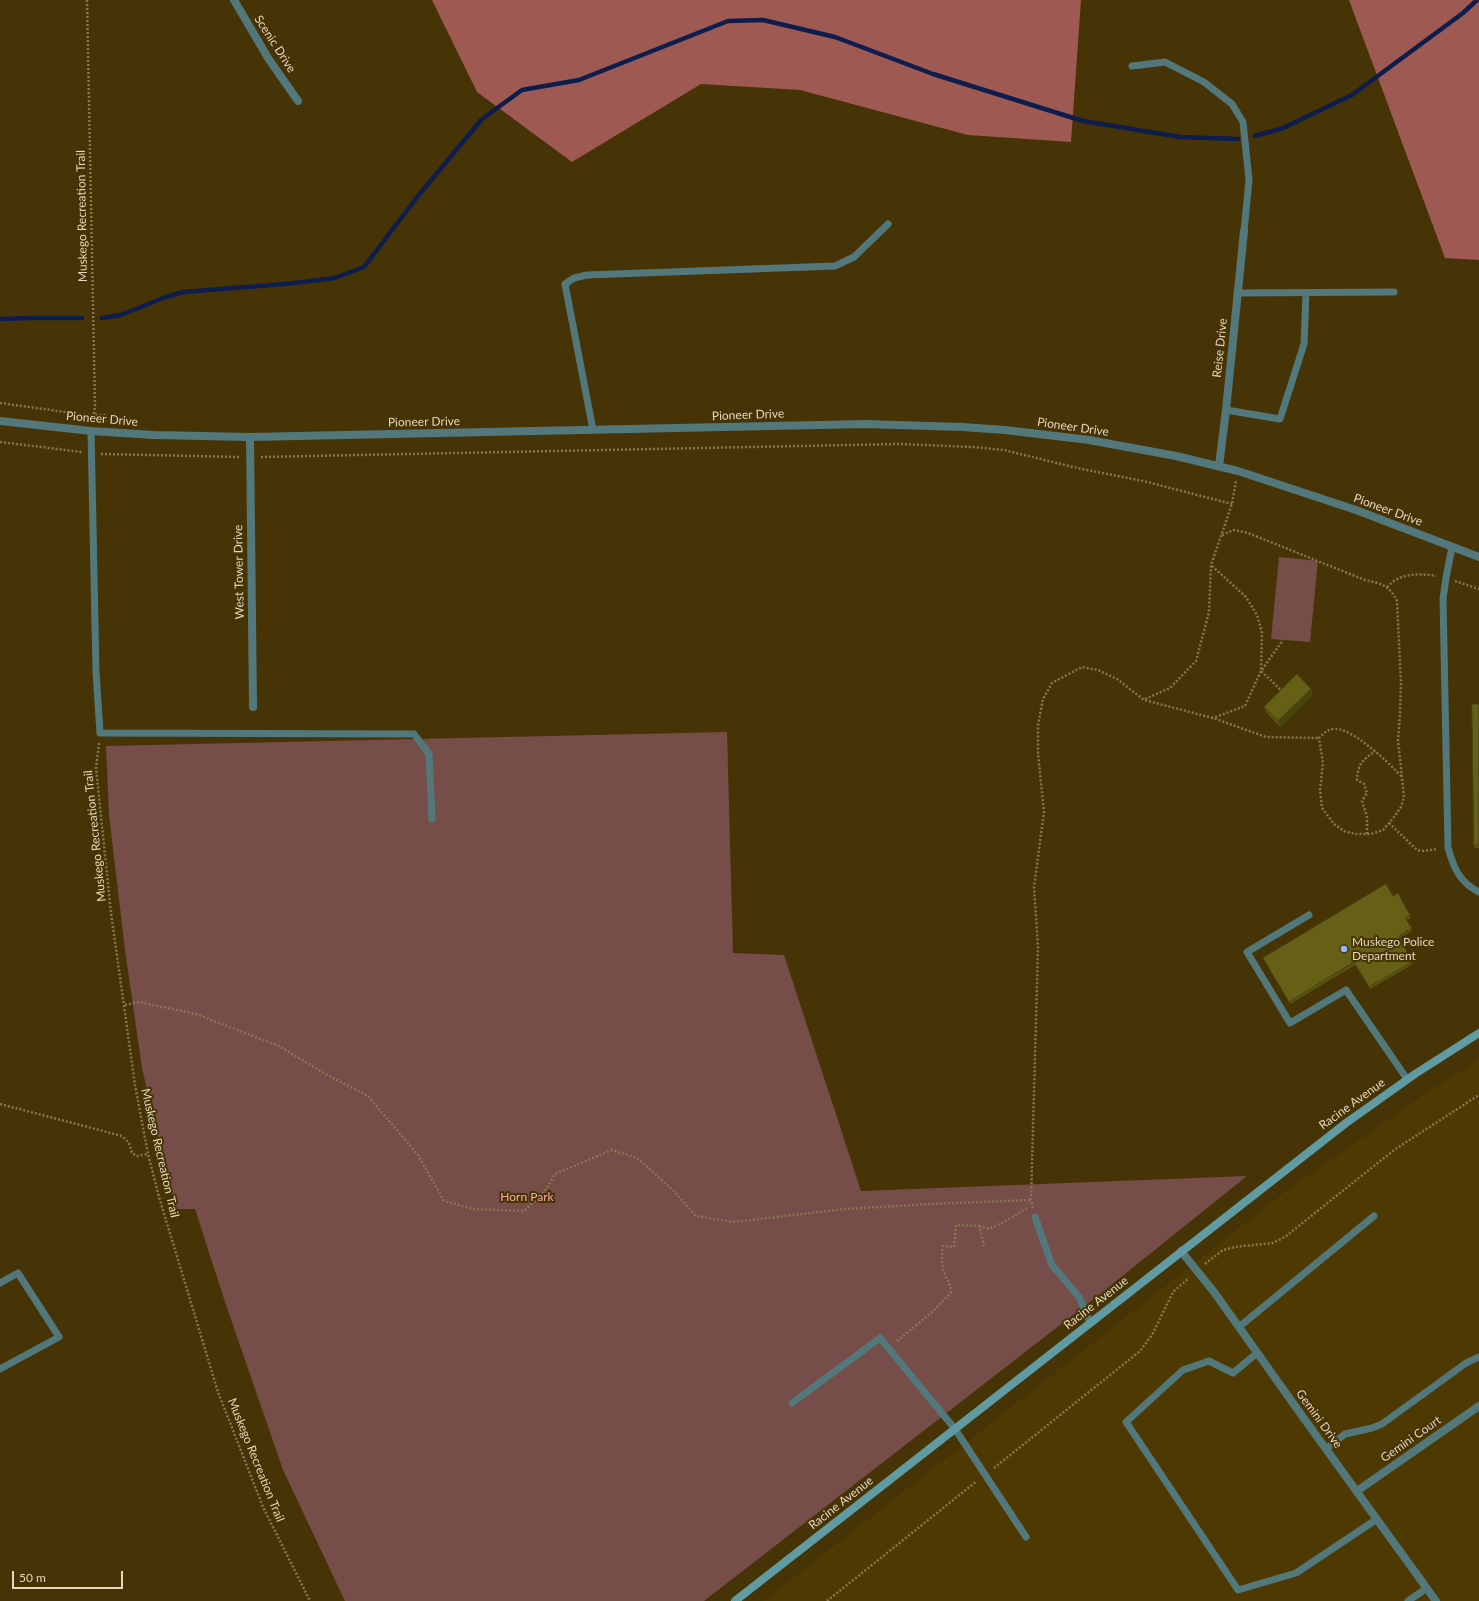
<!DOCTYPE html>
<style>
body{margin:0}
#map{position:relative;width:1479px;height:1601px;overflow:hidden;background:#463406;font-family:Lato,sans-serif}
canvas{display:block}
.scale{position:absolute;left:12px;top:1571px;width:111px;height:18px;box-sizing:border-box;border:2px solid #e5d8bb;border-top:0;padding-left:5px;font-size:12px;line-height:14px;white-space:nowrap;color:#e5d8bb;-webkit-text-stroke:3px #463406;paint-order:stroke}
</style>
<div id="map">
<canvas width="1479" height="1601"></canvas>
<div class="scale">50 m</div>
</div>
<script>
const g = document.querySelector('canvas').getContext('2d');
g.lineJoin = 'round';
function fillPath(path, color) { g.fillStyle = color; g.fill(path, 'evenodd'); }
function strokePath(path, color, width, dash) { g.strokeStyle = color; g.lineWidth = width; g.lineCap = dash ? 'butt' : 'round'; g.setLineDash(dash || []); g.stroke(path); }
function label(font, color, halo, rows, align = 'center') {
  g.font = font + ' Lato,sans-serif'; g.lineWidth = 4; g.setLineDash([]); g.textBaseline = 'middle'; g.strokeStyle = halo; g.fillStyle = color; for (const [text, x, y, turn = 0] of rows) {
    g.save(); g.translate(x, y); g.rotate((+turn || 0) * Math.PI / 180); g.textAlign = isNaN(turn) ? turn : align; if (halo) g.strokeText(text, 0, 0); g.fillText(text, 0, 0); g.restore();
  }
}
const built = new Path2D(`
 M1479 1059V1601H764L1290 1188 1422 1096Z`);
const green = new Path2D(`
 M1279 557 1318 561 1310 642 1271 639Z
 M727 732 733 953 784 955 861 1191 1247 1176 1100 1294 704 1601H345L283 1470 225 1302 195 1209H175L142 1068 125 950 109 815 106 746Z`);
const forest = new Path2D(`
 M432 0H1081L1071 142 968 135 800 90 701 84 572 162 477 92Z
 M1349 0H1479V260L1445 258Z`);
const stream = new Path2D(`
 M1255 136 1283 128 1352 95 1463 13 1477 0
 M102 318 121 315 163 298 183 292 285 284 335 278 364 267 418 196 482 119 522 90 579 80 728 21 763 20 835 37 933 74 1083 121 1180 137 1238 139
 M0 319 30 318H82`);
const path = new Path2D(`
 M87 0 95 406 93 421
 M0 403 87 415H106L105 422
 M0 442 82 452
 M101 454 240 457
 M261 457 898 444 973 447 1004 450 1077 468 1143 481 1232 504
 M1222 535 1234 530 1248 533 1365 580C1382 584 1389 585 1397 601L1401 684 1400 713 1398 740 1404 797 1401 807 1394 817 1383 830 1371 834H1356L1344 831 1334 824 1322 808 1320 790 1323 763 1319 738C1324 733 1328 729 1335 729 1353 728 1390 764 1402 777
 M1212 566 1246 597 1257 615 1262 633 1261 671 1245 706 1213 718
 M1455 581 1479 589
 M1387 587C1400 573 1418 573 1436 576
 M1283 692 1261 671 1283 640
 M1145 699 1170 688 1196 661 1209 612 1211 565 1232 504 1236 481
 M99 743 96 768 111 913 135 1085 148 1154 159 1197 218 1392 263 1507 310 1601
 M1389 823 1417 850 1423 851 1437 849
 M1367 834V817L1362 801 1367 793 1364 784 1357 780C1358 763 1362 761 1375 751
 M125 1005 139 1002 196 1014 279 1046 329 1076 368 1096 418 1155 444 1201 473 1209 524 1211 545 1191 555 1174 612 1150 637 1158 673 1190 696 1216 733 1222 845 1209 930 1204 1031 1200
 M0 1104 122 1136 129 1143 132 1153 137 1156 148 1154
 M1033 1208 1031 1200 1038 947 1034 887 1044 812 1038 754V725L1043 699 1052 683 1082 667 1098 670 1117 679 1144 700 1213 718 1266 737 1319 738
 M979 1226 989 1229 1004 1222 1029 1207
 M1205 1264 1223 1250 1235 1247 1273 1243 1285 1237 1394 1150 1479 1095
 M897 1341 931 1313 951 1293C951 1284 947 1280 944 1272 941 1263 942 1255 943 1246L954 1247 956 1225 979 1226 984 1246
 M994 1468 1140 1351 1152 1335 1173 1292 1189 1278
 M827 1601 977 1481`);
const service = new Path2D(`
 M1132 66 1165 62 1204 82 1232 104 1243 122 1249 180 1244 231
 M1237 293 1394 292
 M1226 410 1280 419 1304 344 1306 293
 M593 430 565 284 574 278 587 275 835 266 854 257 888 224
 M91 431 96 672 100 733 414 734 429 754 432 819
 M1452 547 1446 578 1443 599 1448 848C1454 868 1459 882 1479 892
 M1309 915 1247 952 1290 1023 1346 990 1407 1079
 M1035 1217 1052 1265 1079 1297 1090 1322
 M0 1283 18 1273 59 1337 0 1369
 M1239 1327 1374 1216
 M1257 1353 1233 1373 1209 1361 1183 1370 1126 1422 1238 1590 1296 1573 1377 1519
 M792 1403 880 1338 955 1429 1026 1537
 M1326 1449 1345 1434 1372 1428 1382 1424 1466 1363 1479 1357
 M1408 1601 1427 1588`);
const minor = new Path2D(`
 M234 0 268 58 298 101
 M0 421 91 431 154 435 250 437 866 424 962 427 1005 430 1089 440 1176 456 1238 471 1356 510 1479 557
 M250 437 253 707
 M1219 466 1226 410 1244 231
 M1181 1251 1214 1292 1305 1420 1436 1601
 M1357 1491 1479 1406`);
const secondary = new Path2D(`
 M735 1601 1346 1123 1415 1074 1479 1033`);
const wall = new Path2D(`
 M1313 694 1280 727 1266 712 1264 707Z
 M1479 704V848H1475L1474 845Z
 M1410 915 1411 918 1407 920 1412 931 1400 938 1413 964 1370 989 1355 965 1290 1004 1263 958Z`);
const shadedWall = new Path2D(`
 M1311 689 1313 694 1280 727 1278 721Z`);
const building = new Path2D(`
 M1297 674 1311 689 1278 721 1264 707Z
 M1472 704H1479V845H1474Z
 M1386 884 1393 896 1398 893 1410 915 1405 918 1412 928 1399 936 1412 962 1369 987 1354 962 1289 1002 1263 958Z`);
const markers = [
 [1344,949,4,"#97b6fd"]
];
const streetNames = [
 ["Scenic Drive",275,44,57],
 ["Muskego Recreation Trail",82,216,-91],
 ["Reise Drive",1220,348,-84],
 ["Pioneer Drive",748,415,-2],
 ["Pioneer Drive",102,419,5],
 ["Pioneer Drive",424,422,-1],
 ["Pioneer Drive",1073,427,8],
 ["Pioneer Drive",1388,510,20],
 ["West Tower Drive",239,572,-91],
 ["Muskego Recreation Trail",95,836,-96],
 ["Racine Avenue",1352,1104,-36],
 ["Muskego Recreation Trail",160,1153,77],
 ["Racine Avenue",1096,1303,-38],
 ["Gemini Drive",1319,1419,54],
 ["Gemini Court",1411,1439,-35],
 ["Muskego Recreation Trail",256,1460,68],
 ["Racine Avenue",841,1503,-38]
];
const poiNames = [
 ["Muskego Police",1352,942],
 ["Department",1352,956]
];
const parkNames = [
 ["Horn Park",527,1197]
];
fillPath(built, '#4d3901');
fillPath(green, '#764d49');
fillPath(forest, '#9f5953');
strokePath(stream, '#0d1d4e', 4.5);
strokePath(path, '#877750', 2.5, [2, 2]);
strokePath(service, '#53787c', 7);
strokePath(minor, '#53787c', 8);
strokePath(secondary, '#609ba3', 8);
fillPath(wall, '#575313');
fillPath(shadedWall, '#47430f');
fillPath(building, '#656016');
strokePath(building, '#47430f', 1);
for (const [x, y, r, color] of markers) { const dot = new Path2D(); dot.arc(x, y, r, 0, 2 * Math.PI); g.fillStyle = color; g.fill(dot); strokePath(dot, '#463406', 1.5); }
label('12px', '#e5d8bb', '#463406', streetNames);
label('12px', '#e5d8bb', '#463406', poiNames, 'left');
label('12px', '#faa8a0', '#463406', parkNames);
</script>
